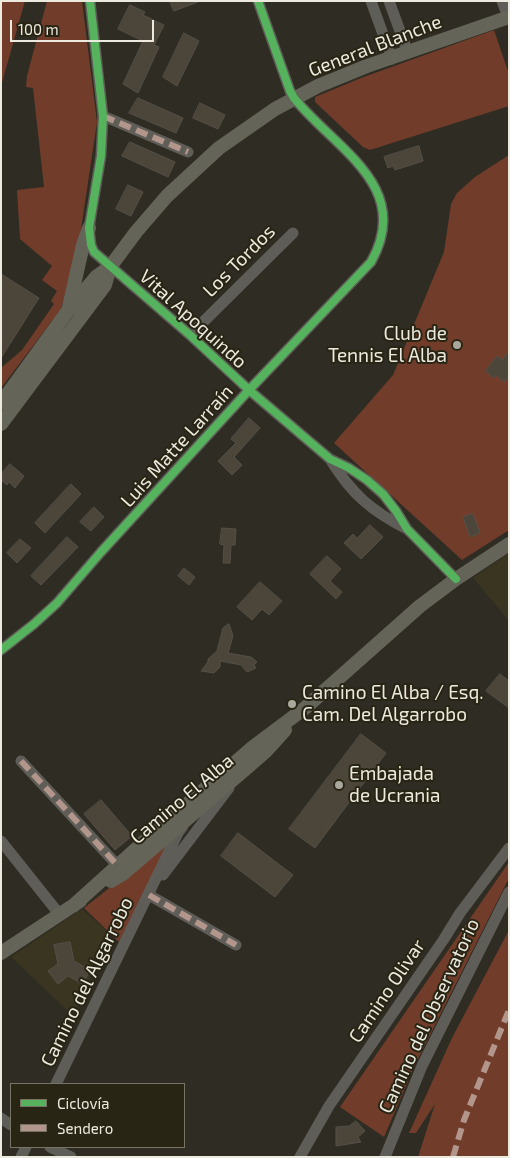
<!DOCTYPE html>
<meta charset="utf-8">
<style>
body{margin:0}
#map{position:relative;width:510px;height:1158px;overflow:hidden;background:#2e2c23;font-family:"Exo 2",sans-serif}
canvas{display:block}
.frame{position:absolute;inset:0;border:2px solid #eceadf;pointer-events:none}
.legend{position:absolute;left:10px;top:1083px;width:175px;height:65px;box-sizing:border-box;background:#292514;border:1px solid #777465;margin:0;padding:6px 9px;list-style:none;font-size:15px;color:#eceadf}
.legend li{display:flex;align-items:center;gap:10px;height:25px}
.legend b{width:25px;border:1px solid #777465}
.scale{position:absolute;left:10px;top:20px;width:144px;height:22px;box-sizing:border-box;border:2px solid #eceadf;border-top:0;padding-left:6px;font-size:15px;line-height:18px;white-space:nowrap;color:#eceadf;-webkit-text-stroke:4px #292514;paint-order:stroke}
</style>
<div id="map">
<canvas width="510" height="1158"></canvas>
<div class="frame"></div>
<ul class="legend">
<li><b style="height:6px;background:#56b35d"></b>Ciclovía</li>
<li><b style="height:6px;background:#b2968c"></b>Sendero</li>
</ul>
<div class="scale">100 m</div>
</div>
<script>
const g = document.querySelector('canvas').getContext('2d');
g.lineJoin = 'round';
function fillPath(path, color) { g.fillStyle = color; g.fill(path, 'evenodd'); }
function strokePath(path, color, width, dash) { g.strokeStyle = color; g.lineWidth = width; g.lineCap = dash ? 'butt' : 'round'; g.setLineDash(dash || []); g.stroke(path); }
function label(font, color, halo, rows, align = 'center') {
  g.font = font + ' "Exo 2",sans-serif'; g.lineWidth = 4; g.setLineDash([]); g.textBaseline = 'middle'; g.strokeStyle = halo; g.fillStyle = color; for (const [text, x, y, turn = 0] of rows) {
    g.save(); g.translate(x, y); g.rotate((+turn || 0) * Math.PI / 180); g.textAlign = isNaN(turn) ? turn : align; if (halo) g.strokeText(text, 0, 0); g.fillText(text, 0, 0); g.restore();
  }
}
const built = new Path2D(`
 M509 553V621L473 578Z
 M82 909 110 934 73 1016 11 957Z`);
const green = new Path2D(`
 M1 1H25L1 86Z
 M47 1H82L97 122 79 243 61 309 1 388V368L22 350 54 304 51 301 57 291 42 280 52 266 20 239 17 190 44 187 33 88 26 87 27 76Z
 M494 30 509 74V106L370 150 363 147 315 102V97L361 78Z
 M509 155V530L462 560 334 443 393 375 444 252 451 204 457 193 475 177Z
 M171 839 119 942 84 908Z
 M509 862V878L414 1067 384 1137 340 1107Z
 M509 930V1157H418L435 1104 416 1133H409L452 1038Z`);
const building = new Path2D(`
 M170 1H198V2L174 11Z
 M130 5 145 12 143 15 164 25 154 45 159 47 138 93 123 84 143 41 118 29Z
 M184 33 199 41 177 86 163 77Z
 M138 98 183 118 176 133 129 113Z
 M200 103 225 115 218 129 193 118Z
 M130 142 175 162 168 177 122 156Z
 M419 146 423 161 395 170 393 166 388 168 384 157Z
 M128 185 143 192 131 216 116 209Z
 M1 274 39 298 1 358Z
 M509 351V376L504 382 496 375 494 378 485 371 497 356 502 360Z
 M249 418 260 428 234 457 242 465 232 475 218 461 236 443 231 439Z
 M10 464 24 476 15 488 9 482 7 485 1 480V474Z
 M71 484 81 494 45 533 35 523Z
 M94 507 104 517 91 531 80 522Z
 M473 514 480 533 470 537 463 517Z
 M370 525 383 537 361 559 344 543 353 534 357 538Z
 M222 528 236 529 235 545H231L230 563H223L224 545 220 544Z
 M67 537 78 547 41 585 31 576Z
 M20 539 31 548 17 563 7 553Z
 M327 556 341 569 330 581 342 592 336 599 310 574Z
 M184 568 195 577 189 585 178 576Z
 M260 582 282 601 269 615 262 609 252 620 237 607Z
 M229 624 233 636 228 653 251 657 257 662 254 665 256 668 247 672 241 665 220 661V667L214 673 201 671 208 662V659L217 651 223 628Z
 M500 674 509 681V708L486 691Z
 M361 734 386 753 315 848 289 829Z
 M101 800 132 836 115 850 84 814Z
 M238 833 293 875 275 897 221 856Z
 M70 942 74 961 90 970 83 984 68 976 58 984 48 971 58 964 54 945Z
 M356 1121 365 1131 358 1137 361 1142 336 1146V1127L349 1126Z`);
const minor = new Path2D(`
 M90 1 103 116 101 156 89 228 91 245 94 252 190 335 249 390 330 459 349 468 367 480 383 494 396 511 407 529 456 579
 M371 1 392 59
 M389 1 408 53
 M502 1 508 17
 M103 116 188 152
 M190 335 293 233
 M330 459C351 493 371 511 407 529
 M1 650 34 624 57 603 101 552 249 390 371 262C414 186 334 148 294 98L290 91 258 1
 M21 761 118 866
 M1 841 60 915
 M163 875 229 788
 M149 895 236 945
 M56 1084 178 833 183 826
 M1 1118 11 1125
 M50 1147 71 1157
 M21 1157 26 1147
 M300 1157 329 1106 444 939 460 913 509 848
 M385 1157 422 1066 509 892`);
const major = new Path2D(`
 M69 307 83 245 89 228
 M1 403 67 312 96 277 110 267 136 232 167 196 219 148 275 109 318 86 367 66 509 17
 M1 424 105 285 110 267
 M111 881 124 873 249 766 266 751 285 730
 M73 906 145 841 253 747 305 708 420 606 456 579 509 544
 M1 953 80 901`);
const quiet = new Path2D(`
 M103 116 188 152
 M21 761 118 866
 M149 895 236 945
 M453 1157 464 1120 509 1010`);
const cycleway = new Path2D(`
 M90 1 103 116 101 156 89 228 91 245 94 252 190 335 249 390 330 459 349 468 367 480 383 494 396 511 407 529 456 579
 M1 650 34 624 57 603 101 552 249 390 371 262C414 186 334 148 294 98L290 91 258 1`);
const markers = [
 [457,345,5,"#aaa89d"],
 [292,704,5,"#aaa89d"],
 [339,785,5,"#aaa89d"]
];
const streetNames = [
 ["General Blanche",375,46,-21],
 ["Los Tordos",239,261,-45],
 ["Vital Apoquindo",193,319,42],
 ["Luis Matte Larraín",177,446,-48],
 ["Camino El Alba",182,799,-40],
 ["Camino del Algarrobo",87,982,-64],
 ["Camino Olivar",387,991,-56],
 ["Camino del Observatorio",429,1016,-65]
];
const poiNames = [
 ["Club de",447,334,"right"],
 ["Tennis El Alba",447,356,"right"],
 ["Camino El Alba / Esq.",302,693],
 ["Cam. Del Algarrobo",302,715],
 ["Embajada",349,774],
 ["de Ucrania",349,796]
];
fillPath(built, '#3a3520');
fillPath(green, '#723c2a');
fillPath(building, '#4c4539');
strokePath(building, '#545049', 1);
strokePath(minor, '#5f5d57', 11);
strokePath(major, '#646459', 14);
strokePath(quiet, '#b2968c', 6, [12, 6]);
strokePath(cycleway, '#56b35d', 8);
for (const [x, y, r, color] of markers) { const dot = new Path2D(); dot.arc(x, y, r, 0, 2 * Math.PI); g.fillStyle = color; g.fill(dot); strokePath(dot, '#292514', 2); }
label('19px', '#eceadf', '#292514', streetNames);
label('19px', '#eceadf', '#292514', poiNames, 'left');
</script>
